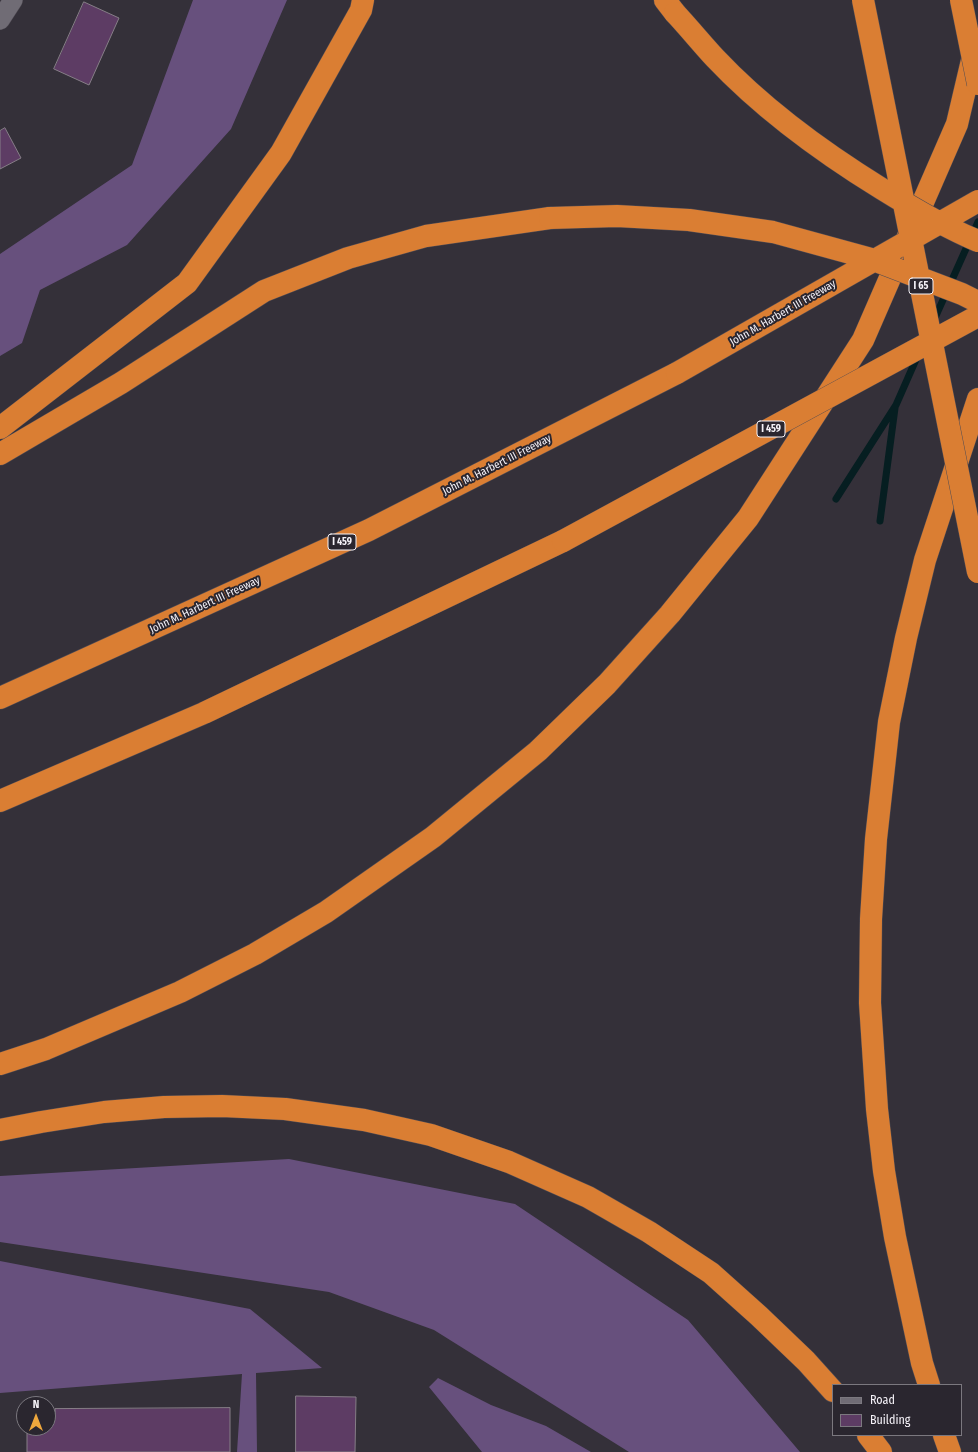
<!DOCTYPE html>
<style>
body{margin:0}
#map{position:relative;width:978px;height:1452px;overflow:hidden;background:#343039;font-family:"Fira Sans Condensed",sans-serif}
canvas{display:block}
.legend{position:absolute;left:832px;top:1384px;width:130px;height:52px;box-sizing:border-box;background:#2a262f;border:1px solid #7b787f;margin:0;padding:5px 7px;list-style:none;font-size:12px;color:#f5f2f8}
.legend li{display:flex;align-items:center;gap:8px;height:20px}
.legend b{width:20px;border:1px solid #7b787f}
.north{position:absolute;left:16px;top:1396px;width:40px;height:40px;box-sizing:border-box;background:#2a262f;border:1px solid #7b787f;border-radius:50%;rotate:0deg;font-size:11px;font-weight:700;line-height:16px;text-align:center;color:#f5f2f8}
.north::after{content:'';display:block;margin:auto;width:14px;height:18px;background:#eea73d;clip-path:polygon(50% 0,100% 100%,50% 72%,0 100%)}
</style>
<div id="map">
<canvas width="978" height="1452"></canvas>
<ul class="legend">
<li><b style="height:5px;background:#706c75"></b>Road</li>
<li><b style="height:11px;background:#5d3c64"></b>Building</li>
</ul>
<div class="north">N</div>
</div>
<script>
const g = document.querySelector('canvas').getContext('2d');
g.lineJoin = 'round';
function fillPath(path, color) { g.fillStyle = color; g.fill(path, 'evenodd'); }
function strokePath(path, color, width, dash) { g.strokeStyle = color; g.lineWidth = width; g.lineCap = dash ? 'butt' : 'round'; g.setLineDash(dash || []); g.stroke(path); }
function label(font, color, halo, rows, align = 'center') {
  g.font = font + ' "Fira Sans Condensed",sans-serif'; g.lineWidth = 4; g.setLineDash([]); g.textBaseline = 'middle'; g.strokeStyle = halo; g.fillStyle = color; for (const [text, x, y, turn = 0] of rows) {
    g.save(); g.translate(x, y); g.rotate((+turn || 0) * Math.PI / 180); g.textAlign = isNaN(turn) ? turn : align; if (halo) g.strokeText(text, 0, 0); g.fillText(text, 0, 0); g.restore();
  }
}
const forest = new Path2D(`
 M193 0H287L231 129 127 245 40 290 22 343 0 356V254L132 165Z
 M289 1159 515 1204 688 1320 800 1452H629L434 1330 329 1292 0 1242V1176Z
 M0 1261 250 1309 322 1368 256 1373 257 1452H237L242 1374 0 1393Z
 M438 1378 491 1405 546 1426 591 1452H482L429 1387Z`);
const stream = new Path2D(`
 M934 320 978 222
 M836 499 896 405 918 355
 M880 521 895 408`);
const building = new Path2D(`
 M84 2 119 18 89 85 54 69Z
 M5 128 21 158 0 169V131Z
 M296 1396 356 1397 355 1452H296Z
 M230 1408V1452H27V1428H48V1414H55V1409Z`);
const minor = new Path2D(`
 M0 20 13 0`);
const motorway = new Path2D(`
 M665 0 675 13
 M0 428 187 283 281 153 361 10 363 0
 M0 454 121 383 264 291 348 258 426 236 550 218
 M0 698 369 530 677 373
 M0 801 204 713 563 541
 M0 1064 46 1049 180 992 255 954 326 912 433 837 538 751 607 684 670 614 748 518 863 340 957 124 973 56
 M0 1130 41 1122 104 1112 164 1107 222 1106 285 1109 364 1120 431 1135 509 1162 588 1197 649 1232 711 1273 759 1316 806 1361 833 1391
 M929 1385 922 1363 895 1237 884 1171 877 1109 870 1003 871 919 876 839 889 722 906 638 925 560 978 399
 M868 1435 881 1452
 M944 1435 950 1452`);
const motorwayBridge = new Path2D(`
 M863 0 978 572
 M961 0 978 84
 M675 13C689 28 702 44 715 58 764 110 822 152 882 189 911 207 946 228 978 241
 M550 218 617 216 689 220 773 232 868 258 962 294 978 302
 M677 373 978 201
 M563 541 978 316`);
const shields = [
 [921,286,24],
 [771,429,28],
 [342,542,28]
];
const shieldNames = [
 ["I 65",921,286],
 ["I 459",771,429],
 ["I 459",342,542]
];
const streetNames = [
 ["John M. Harbert III Freeway",783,313,-30],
 ["John M. Harbert III Freeway",497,465,-27],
 ["John M. Harbert III Freeway",205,605,-25]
];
fillPath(forest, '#67507d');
strokePath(stream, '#061e21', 7);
fillPath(building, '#5d3c64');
strokePath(building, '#867e87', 1);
strokePath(minor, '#504c54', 20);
strokePath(motorway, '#504c54', 23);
strokePath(minor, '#706c75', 19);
strokePath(motorway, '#da7e33', 22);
strokePath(motorwayBridge, '#504c54', 23, []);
strokePath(motorwayBridge, '#da7e33', 22);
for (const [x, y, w] of shields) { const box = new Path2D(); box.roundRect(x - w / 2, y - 8, w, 16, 3); g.fillStyle = '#2a262f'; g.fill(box); strokePath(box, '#f5f2f8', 1); }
label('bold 10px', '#f5f2f8', null, shieldNames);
label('11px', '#f5f2f8', '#2a262f', streetNames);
</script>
